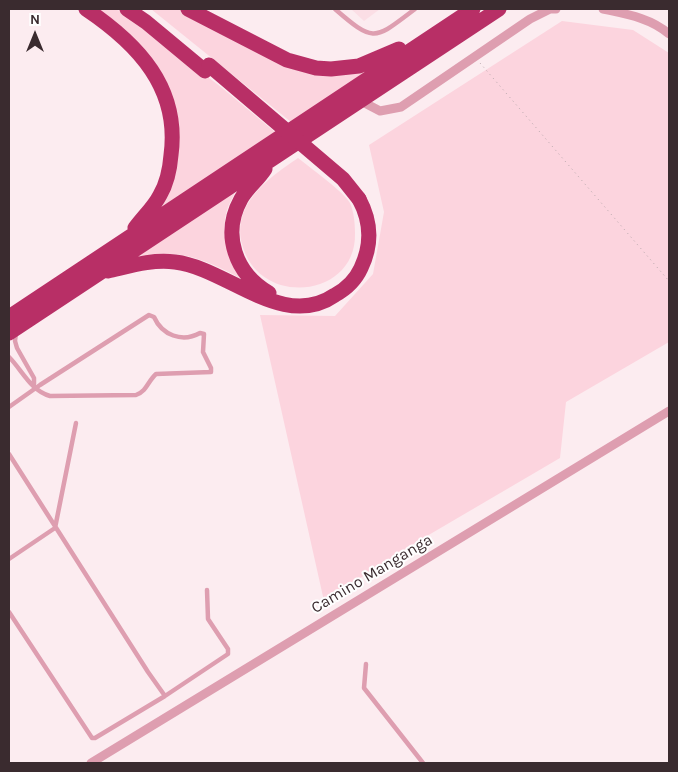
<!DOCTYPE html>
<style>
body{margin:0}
#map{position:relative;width:678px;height:772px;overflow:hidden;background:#fcecf0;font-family:Karla,sans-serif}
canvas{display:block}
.frame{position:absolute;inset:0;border:10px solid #3a2b2f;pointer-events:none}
.north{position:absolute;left:10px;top:10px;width:50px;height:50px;-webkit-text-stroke:4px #fefefe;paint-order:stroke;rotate:0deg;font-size:14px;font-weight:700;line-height:20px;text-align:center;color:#3a2b2f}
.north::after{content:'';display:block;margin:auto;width:18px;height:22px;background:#3a2b2f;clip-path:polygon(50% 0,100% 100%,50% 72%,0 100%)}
</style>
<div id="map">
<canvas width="678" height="772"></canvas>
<div class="frame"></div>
<div class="north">N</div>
</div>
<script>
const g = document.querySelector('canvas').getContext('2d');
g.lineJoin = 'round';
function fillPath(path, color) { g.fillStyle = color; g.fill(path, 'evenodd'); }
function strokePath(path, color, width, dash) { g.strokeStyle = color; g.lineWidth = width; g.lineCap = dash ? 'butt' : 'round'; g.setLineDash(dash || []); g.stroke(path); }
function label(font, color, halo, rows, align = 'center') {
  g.font = font + ' Karla,sans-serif'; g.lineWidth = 4; g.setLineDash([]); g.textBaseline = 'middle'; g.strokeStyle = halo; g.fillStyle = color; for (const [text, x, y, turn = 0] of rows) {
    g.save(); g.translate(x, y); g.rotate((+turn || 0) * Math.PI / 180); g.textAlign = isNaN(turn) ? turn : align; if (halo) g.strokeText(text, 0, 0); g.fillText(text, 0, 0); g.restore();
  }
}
const built = new Path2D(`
 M351 9H380L364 21Z`);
const green = new Path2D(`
 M92 9H115L122 12 221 87 275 132 146 219 162 199 170 100Z
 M151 9H182L303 67 383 61 291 122Z
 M562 21 633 30 669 53V342L566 402 560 458 415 543 324 601 260 315 335 316 373 274 384 212 369 145Z
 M298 158C309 167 344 192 350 203 354 212 355 224 355 233 357 299 258 308 242 244 232 203 269 178 298 158Z
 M236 189C234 196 230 201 228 207 219 233 228 257 242 279 221 268 196 255 172 254 160 254 148 257 136 259V256Z`);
const path = new Path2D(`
 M480 63 669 281`);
const lane = new Path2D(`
 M335 9C375 44 375 39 415 9
 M16 333 15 341 17 348 34 378V384
 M9 357C22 370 31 391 50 396L136 395C147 391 148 381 156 374L211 372V368L203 352 204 334 200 333C182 343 162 335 154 317L149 315 40 385 33 390 9 407
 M9 454 148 672 165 696
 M9 559 55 528 76 423
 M9 612 92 738H95L165 696 228 654V649L208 619 207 590
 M366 664 364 688 423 763`);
const street = new Path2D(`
 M603 9C626 14 651 18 669 34
 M359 100 380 111 401 107 530 19 550 9H556
 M91 763 669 411`);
const highway = new Path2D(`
 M86 9C138 44 180 88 171 155 170 168 167 183 160 195 154 207 143 217 135 228
 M127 9 146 22 205 71
 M188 9 287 60 316 68 331 69 359 66 399 49
 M265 169C258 180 247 188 241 199 221 235 236 274 269 293
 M108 271C130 266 152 259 175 262 227 268 283 331 335 295 346 289 356 279 361 268 372 245 371 221 359 199
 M9 317 473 9
 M9 333 499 9`);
const highwayBridge = new Path2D(`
 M209 65 343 179 359 199`);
const streetNames = [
 ["Camino Manganga",372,574,-31]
];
fillPath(built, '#fbdee5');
fillPath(green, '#fcd4de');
strokePath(path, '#b6a6aa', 1, [1, 4]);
strokePath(lane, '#de9eb0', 4.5);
strokePath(street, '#de9eb0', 9);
strokePath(highway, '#b82f66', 15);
strokePath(highwayBridge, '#b82f66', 15);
label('16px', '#3a2b2f', '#fefefe', streetNames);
</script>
